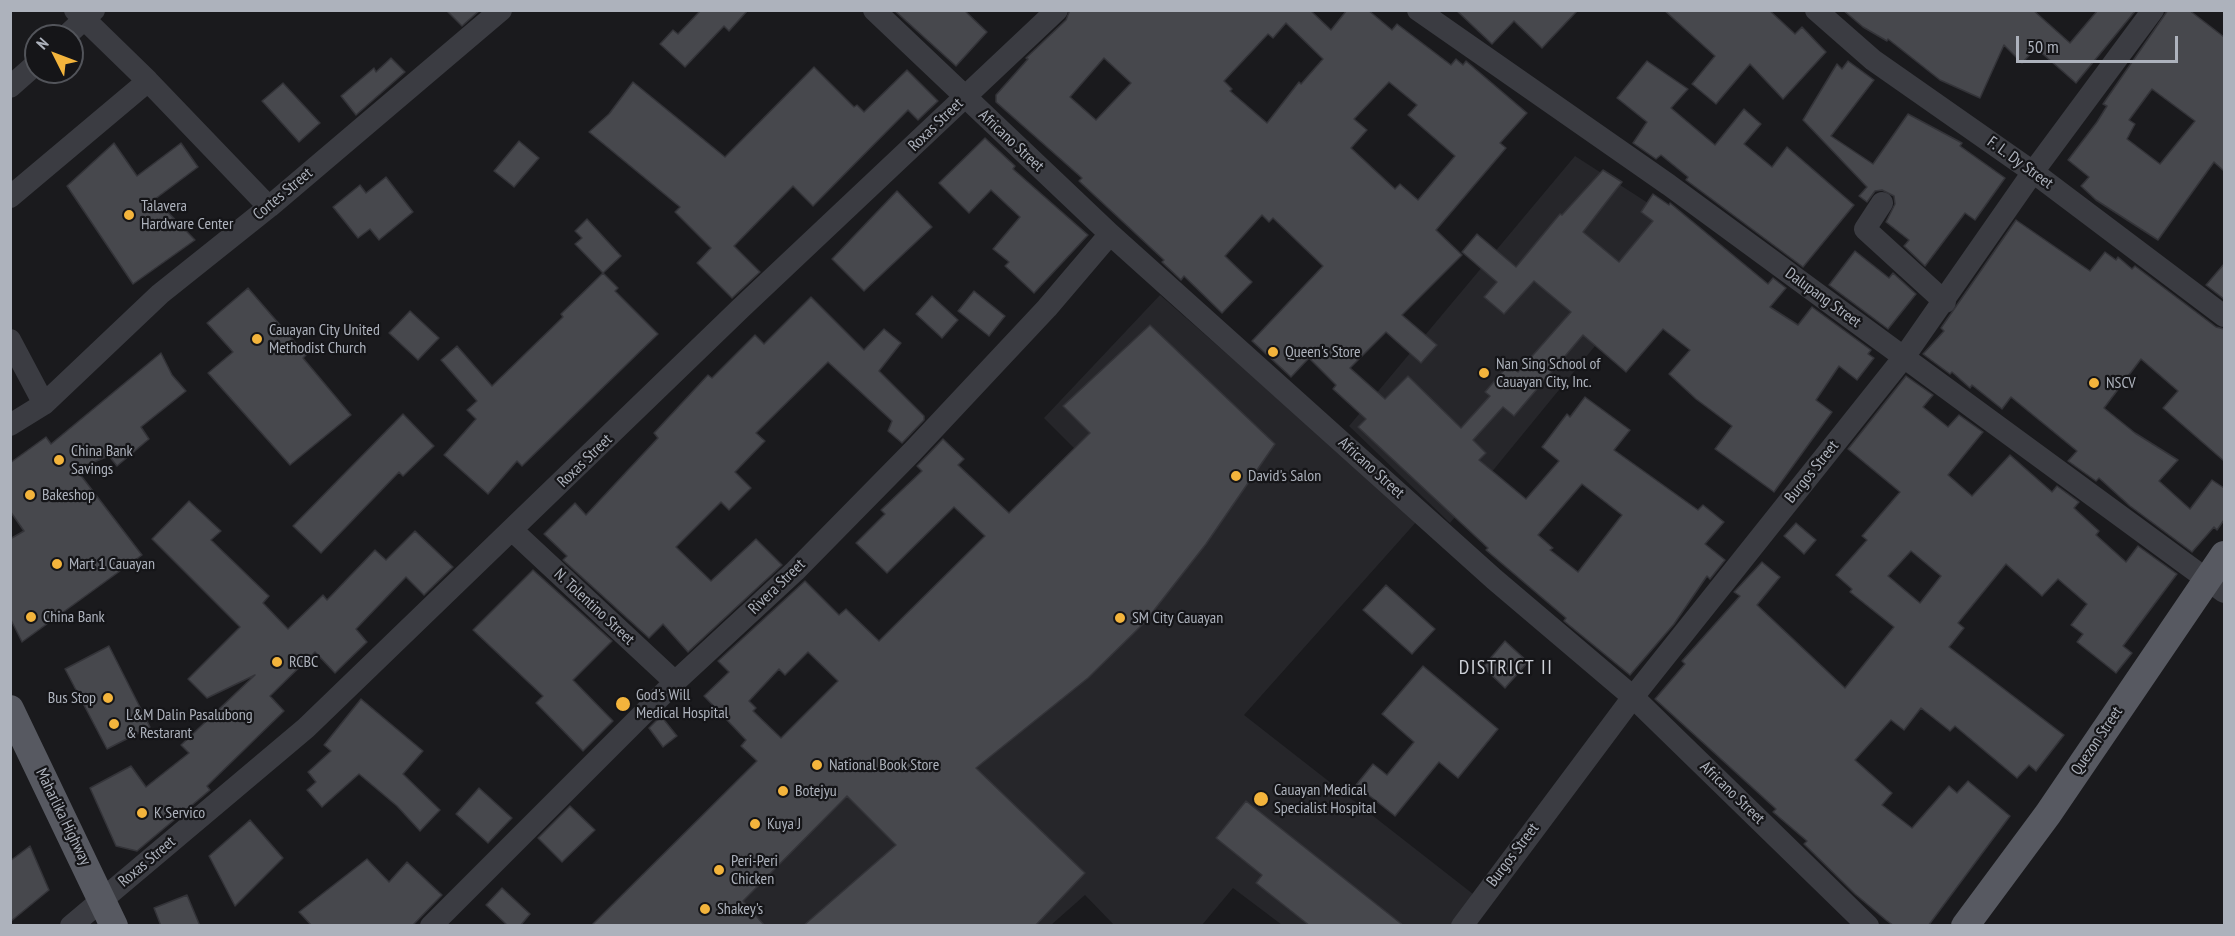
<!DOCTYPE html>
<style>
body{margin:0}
#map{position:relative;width:2235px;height:936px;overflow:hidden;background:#1a1a1d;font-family:"PT Sans Narrow",sans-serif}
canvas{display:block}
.frame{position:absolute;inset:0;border:12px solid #adb2bc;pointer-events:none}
.north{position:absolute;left:24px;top:24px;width:60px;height:60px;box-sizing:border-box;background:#151518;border:2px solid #52545a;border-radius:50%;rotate:312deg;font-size:16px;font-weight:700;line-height:24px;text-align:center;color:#adb2bc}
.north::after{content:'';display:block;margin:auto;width:21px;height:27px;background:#f3b43c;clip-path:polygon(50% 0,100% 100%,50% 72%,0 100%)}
.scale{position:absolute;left:2016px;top:36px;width:162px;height:27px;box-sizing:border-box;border:3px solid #adb2bc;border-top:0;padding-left:8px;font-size:18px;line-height:21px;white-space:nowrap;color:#adb2bc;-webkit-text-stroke:4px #151518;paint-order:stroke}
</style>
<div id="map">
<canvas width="2235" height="936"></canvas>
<div class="frame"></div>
<div class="north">N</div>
<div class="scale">50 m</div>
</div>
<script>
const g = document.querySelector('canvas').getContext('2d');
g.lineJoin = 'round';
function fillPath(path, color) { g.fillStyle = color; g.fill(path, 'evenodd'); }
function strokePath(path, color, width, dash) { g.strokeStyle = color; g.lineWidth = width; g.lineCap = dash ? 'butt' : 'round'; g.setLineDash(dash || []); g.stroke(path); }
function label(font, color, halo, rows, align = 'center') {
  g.font = font + ' "PT Sans Narrow",sans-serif'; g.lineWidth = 4.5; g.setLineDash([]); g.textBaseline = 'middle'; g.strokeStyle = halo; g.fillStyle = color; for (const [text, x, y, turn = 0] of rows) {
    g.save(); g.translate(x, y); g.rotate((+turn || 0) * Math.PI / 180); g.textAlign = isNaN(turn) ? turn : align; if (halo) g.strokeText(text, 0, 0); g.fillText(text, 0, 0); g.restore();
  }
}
const built = new Path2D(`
 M1575 156 1690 230 1450 523 1349 426Z
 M1160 295 1417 521 1244 715 1473 894 1451 925H1282L1233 888 1202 925H1114L1085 895 1051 925 598 926 1078 452 1044 418Z`);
const building = new Path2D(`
 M446 10H480L462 26Z
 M701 10H748L729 31 724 26 685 67 660 44 673 30 678 34Z
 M894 10H964L987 32 956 66Z
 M1070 10H1310L1331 30 1347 10H1368L1392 30 1397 24 1451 65 1456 59 1463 65 1466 61 1527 113 1500 143 1506 148 1436 230 1462 255 1402 315 1437 345 1421 363 1386 332 1350 368 1385 399 1408 376 1461 428 1490 396 1485 392 1509 364 1518 372 1571 312 1534 281 1504 314 1484 297 1497 282 1462 252 1477 234 1516 267 1560 214 1562 215 1603 170 1622 182 1583 232 1619 262 1653 221 1641 212 1653 194 1669 205 1670 203 1768 284 1773 278 1786 288 1770 307 1798 325 1812 307 1871 350 1868 354 1874 358 1857 380 1839 366 1816 400 1832 412 1774 492 1715 449 1732 426 1696 399 1669 374 1690 350 1663 329 1626 372 1583 335 1514 416 1503 407 1473 440 1486 453 1479 460 1526 499 1559 461 1542 447 1567 414 1570 417 1585 397 1630 430 1614 450 1698 510 1703 505 1724 522 1705 544 1725 560 1710 579 1707 576 1674 624 1630 675 1564 621 1566 618 1486 550 1488 548 1358 427 1366 419 1333 389 1336 385 1309 358 1291 377 1252 341 1323 266 1273 218 1269 222 1262 215 1225 256 1252 282 1222 313 1184 276 1181 280 1162 262 1164 260 1079 181 1082 178 996 102V95L1028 59 1026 58 1066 20ZM1286 23 1323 59 1301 84 1299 82 1267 123 1230 91 1232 89 1224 81 1268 34 1273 38ZM1104 58 1131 83 1096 120 1070 97ZM1389 82 1417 105 1408 115 1455 156 1418 200 1400 184 1395 189 1351 148 1367 130 1354 119ZM1582 484 1622 515 1578 572 1550 550 1553 548 1538 535Z
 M1456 10H1578L1542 48 1514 21 1492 44Z
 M1664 10H1769L1795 34 1802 27 1826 52 1783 99 1750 64 1716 104 1692 84 1715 56Z
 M1843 10H2033L2070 43 2098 10H2136L2076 83 2036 48 2022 63 2004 45 1980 98 1940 80 1888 39 1887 41 1863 27Z
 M2168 10H2189L2224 37V171L2214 162 2158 240 2096 200 2081 186 2089 177 2068 160 2097 122 2107 106 2103 104ZM2152 89 2195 121 2160 164 2127 139 2135 124 2129 120Z
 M391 58 405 72 356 115 341 96 374 68 376 72Z
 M1647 61 1688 89 1671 108 1715 145 1744 109 1761 124 1744 144 1772 167 1787 147 1854 205 1803 267 1686 180 1688 177 1661 155 1656 159 1633 143 1647 122 1617 98Z
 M1848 61 1874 80 1831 136 1873 164 1908 114 1962 143 1960 146 2005 178 1975 220 1965 213 1925 266 1904 246 1909 240 1886 222 1895 204 1894 196 1882 190 1875 191 1867 202 1859 196 1867 187 1803 120 1837 64 1842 69Z
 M814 67 854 107 857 105 864 112 907 70 938 101 918 120 908 110 813 206 793 186 734 246 760 272 732 298 697 263 711 248 675 212 680 207 589 132 609 114 633 82 725 157Z
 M283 83 320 123 299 142 262 101Z
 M985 138 1015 166 1013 169 1088 235 1034 293 1005 266 1009 262 993 249 1020 217 991 190 969 213 939 183Z
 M519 141 539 158 514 187 494 171Z
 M114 143 137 176 181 143 198 167 155 199 195 240 133 284 67 186Z
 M386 177 413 212 379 240 370 229 358 238 333 207 360 185 366 193Z
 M897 191 932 227 864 291 832 259Z
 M587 219 621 256 603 273 575 244 582 238 575 231Z
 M2016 220 2090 271 2105 252 2116 260 2118 257 2132 269 2135 266 2216 327 2224 329V461L2163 408 2178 391 2141 359 2104 408 2135 433 2178 460 2159 481 2190 509 2212 480 2224 488V520L2217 530 2214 527 2192 552 2130 506 2099 478 2096 481 2068 461 2077 451 2011 397 2002 409 1972 385 1970 388 1952 372 1950 374 1923 354 1944 331 1941 328Z
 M1855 251 1889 278 1893 273 1916 294 1888 329 1829 285Z
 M2224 264V299L2206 285Z
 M603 273 618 288 615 291 658 334 522 466 517 461 488 494 444 455 476 419 467 410 477 401 441 360 457 346 492 386 563 317 561 314Z
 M248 288 306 355 303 358 351 415 290 465 208 373 233 352 207 323Z
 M974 291 1005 316 989 336 958 311Z
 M932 296 958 320 942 338 916 314Z
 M811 297 864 350 884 329 901 343 879 371 924 416V420L902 443 888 431 892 421 828 362 756 433 765 441 735 472 751 488 729 510 721 502 676 547 711 581 756 539 782 565 688 652 663 624 649 638 563 560 567 556 544 534 575 503 586 515 658 438 654 433 708 375 712 378 755 335 764 344Z
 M410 311 439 338 418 360 389 333Z
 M1150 325 1275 444 1206 544 1144 623 1088 678 976 768 1085 873 1035 926H803L896 845 847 796 743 901 765 926H591L757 761 741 746 746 740 704 696 729 672 718 661 805 581 839 615 846 609 879 641 985 536 954 507 887 573 856 543 885 514 881 510 922 471 917 466 943 439 964 459 958 465 1009 513 1090 433 1063 406ZM808 652 838 681 781 738 753 711 756 708 749 701 779 669 785 675Z
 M161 353 172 375 186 391 141 427 149 439 117 466 109 456 76 469 142 555 22 642 10 618V539L24 531 10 511V463L46 437 51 444Z
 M1906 376 1933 395 1923 407 1948 427 1959 415 1983 432 1948 475 1972 496 2010 455 2052 492 2057 486 2079 502 2074 508 2099 531 2096 535 2126 562 2138 546 2177 574 2123 646 2132 653 2116 673 2077 642 2083 634 2071 625 2087 604 2058 579 2042 596 2006 564 1958 623 1964 628 1949 647 2064 735 2036 771 2029 765 2017 778 1955 726 1950 731 1921 708 1904 730 1891 720 1855 760 1892 793 1882 805 1912 828 1949 786 1957 793 1968 781 2010 816 1928 926H1894L1886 920 1855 894 1804 844 1807 841 1773 812 1776 809 1655 699 1685 664 1682 661 1740 596 1734 592 1762 562 1780 577 1757 605 1845 688 1894 627 1850 592 1852 589 1836 575 1867 540 1862 536 1900 492 1848 449ZM1911 551 1941 576 1920 603 1888 576Z
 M403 414 434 446 403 476 399 472 321 553 293 526Z
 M189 501 221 531 211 540 269 596 263 603 288 629 323 595 327 600 375 550 386 560 415 531 453 567 424 595 406 577 356 629 367 642 335 673 315 652 270 696 284 711 207 786 210 790 137 851 116 846 90 788 131 766 146 787 189 753 181 745 255 675 207 698 188 679 240 627 152 539Z
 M1796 523 1816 540 1804 554 1784 536Z
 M533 570 612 641 573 680 613 721 583 751 536 703 543 696 473 630Z
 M1386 585 1435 629 1412 654 1363 610Z
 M1505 641 1528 662 1505 688 1483 667Z
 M109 646 150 727 107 749 65 669Z
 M1423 666 1498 729 1458 778 1439 762 1395 816 1356 785 1373 764 1387 775 1414 742 1382 714Z
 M361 699 423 751 403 774 440 810 420 831 397 806 359 774 322 807 307 790 316 782 308 772 331 751 324 745Z
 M661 716 677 736 663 747 649 728Z
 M479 788 512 818 488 843 456 814Z
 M1246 801 1404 926H1310L1256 883 1262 875 1216 838Z
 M570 806 595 830 562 862 538 838Z
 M250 820 283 858 235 906 209 856Z
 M30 846 49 890 10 922V861Z
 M367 859 389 882 407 862 442 895 412 926H312L299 912Z
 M502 888 530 914 520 926H508L486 905Z
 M187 895 200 926H161L154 908Z`);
const minor = new Path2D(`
 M75 10 148 81 269 207
 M874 10 1110 234 1494 579 1633 697 1868 926
 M1418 10 1669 185 2224 592
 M1816 10 1873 60 2033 172 2224 316
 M66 36 94 10
 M10 87 36 64
 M10 197 148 81
 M1882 203 1865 229 1945 302
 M10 340 44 404
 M10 425 44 404 160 294 269 207 501 10
 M513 531 675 682
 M71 926 306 728 741 308 1057 10
 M431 926 675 682 795 571 912 452 1047 308 1110 234
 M1462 926 1633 697 1904 357 2033 172 2153 10`);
const major = new Path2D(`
 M10 709 114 926
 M1965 926 2048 814 2224 555`);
const markers = [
 [129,215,6,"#f3b43c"],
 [257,339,6,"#f3b43c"],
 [1273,352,6,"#f3b43c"],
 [1484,373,6,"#f3b43c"],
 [2094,383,6,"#f3b43c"],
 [59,460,6,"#f3b43c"],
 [1236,476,6,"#f3b43c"],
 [30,495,6,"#f3b43c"],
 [57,564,6,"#f3b43c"],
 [31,617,6,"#f3b43c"],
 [1120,618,6,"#f3b43c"],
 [277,662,6,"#f3b43c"],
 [108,698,6,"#f3b43c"],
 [623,704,8,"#f3b43c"],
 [114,724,6,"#f3b43c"],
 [817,765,6,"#f3b43c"],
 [783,791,6,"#f3b43c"],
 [1261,799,8,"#f3b43c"],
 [142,813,6,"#f3b43c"],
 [755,824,6,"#f3b43c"],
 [719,870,6,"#f3b43c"],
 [705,909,6,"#f3b43c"]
];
const streetNames = [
 ["Roxas Street",936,125,-44],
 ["Africano Street",1011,141,43],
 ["F. L. Dy Street",2020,163,36],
 ["Cortes Street",283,194,-40],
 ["Dalupang Street",1823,298,36],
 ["Roxas Street",585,461,-44],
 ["Africano Street",1371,468,42],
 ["Burgos Street",1812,472,-51],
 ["Rivera Street",777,587,-44],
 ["N. Tolentino Street",594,607,43],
 ["Quezon Street",2097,741,-56],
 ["Africano Street",1732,793,44],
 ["Maharlika Highway",63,817,64],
 ["Burgos Street",1513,855,-53],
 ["Roxas Street",147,862,-40]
];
const poiNames = [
 ["Talavera",141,206],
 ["Hardware Center",141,224],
 ["Cauayan City United",269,330],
 ["Methodist Church",269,348],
 ["Queen's Store",1285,352],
 ["Nan Sing School of",1496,364],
 ["Cauayan City, Inc.",1496,382],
 ["NSCV",2106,383],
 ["China Bank",71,451],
 ["Savings",71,469],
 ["David's Salon",1248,476],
 ["Bakeshop",42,495],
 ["Mart 1 Cauayan",69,564],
 ["China Bank",43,617],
 ["SM City Cauayan",1132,618],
 ["RCBC",289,662],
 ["God's Will",636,695],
 ["Medical Hospital",636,713],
 ["Bus Stop",96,698,"right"],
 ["L&M Dalin Pasalubong",126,715],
 ["& Restarant",126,733],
 ["National Book Store",829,765],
 ["Cauayan Medical",1274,790],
 ["Specialist Hospital",1274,808],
 ["Botejyu",795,791],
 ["K Servico",154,813],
 ["Kuya J",767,824],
 ["Peri-Peri",731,861],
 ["Chicken",731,879],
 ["Shakey's",717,909]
];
const quarterNames = [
 ["DISTRICT II",1506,668]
];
fillPath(built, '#26262a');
fillPath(building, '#47484d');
strokePath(building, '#343439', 1.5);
strokePath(minor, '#3b3c42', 22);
strokePath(major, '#575961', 28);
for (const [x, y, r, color] of markers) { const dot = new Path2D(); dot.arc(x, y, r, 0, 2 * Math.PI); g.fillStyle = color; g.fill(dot); strokePath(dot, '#151518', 2); }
label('16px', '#adb2bc', '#151518', streetNames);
label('16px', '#adb2bc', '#151518', poiNames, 'left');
g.letterSpacing = '1.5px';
label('20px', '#ced1d8', '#151518', quarterNames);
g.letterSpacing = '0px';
</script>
